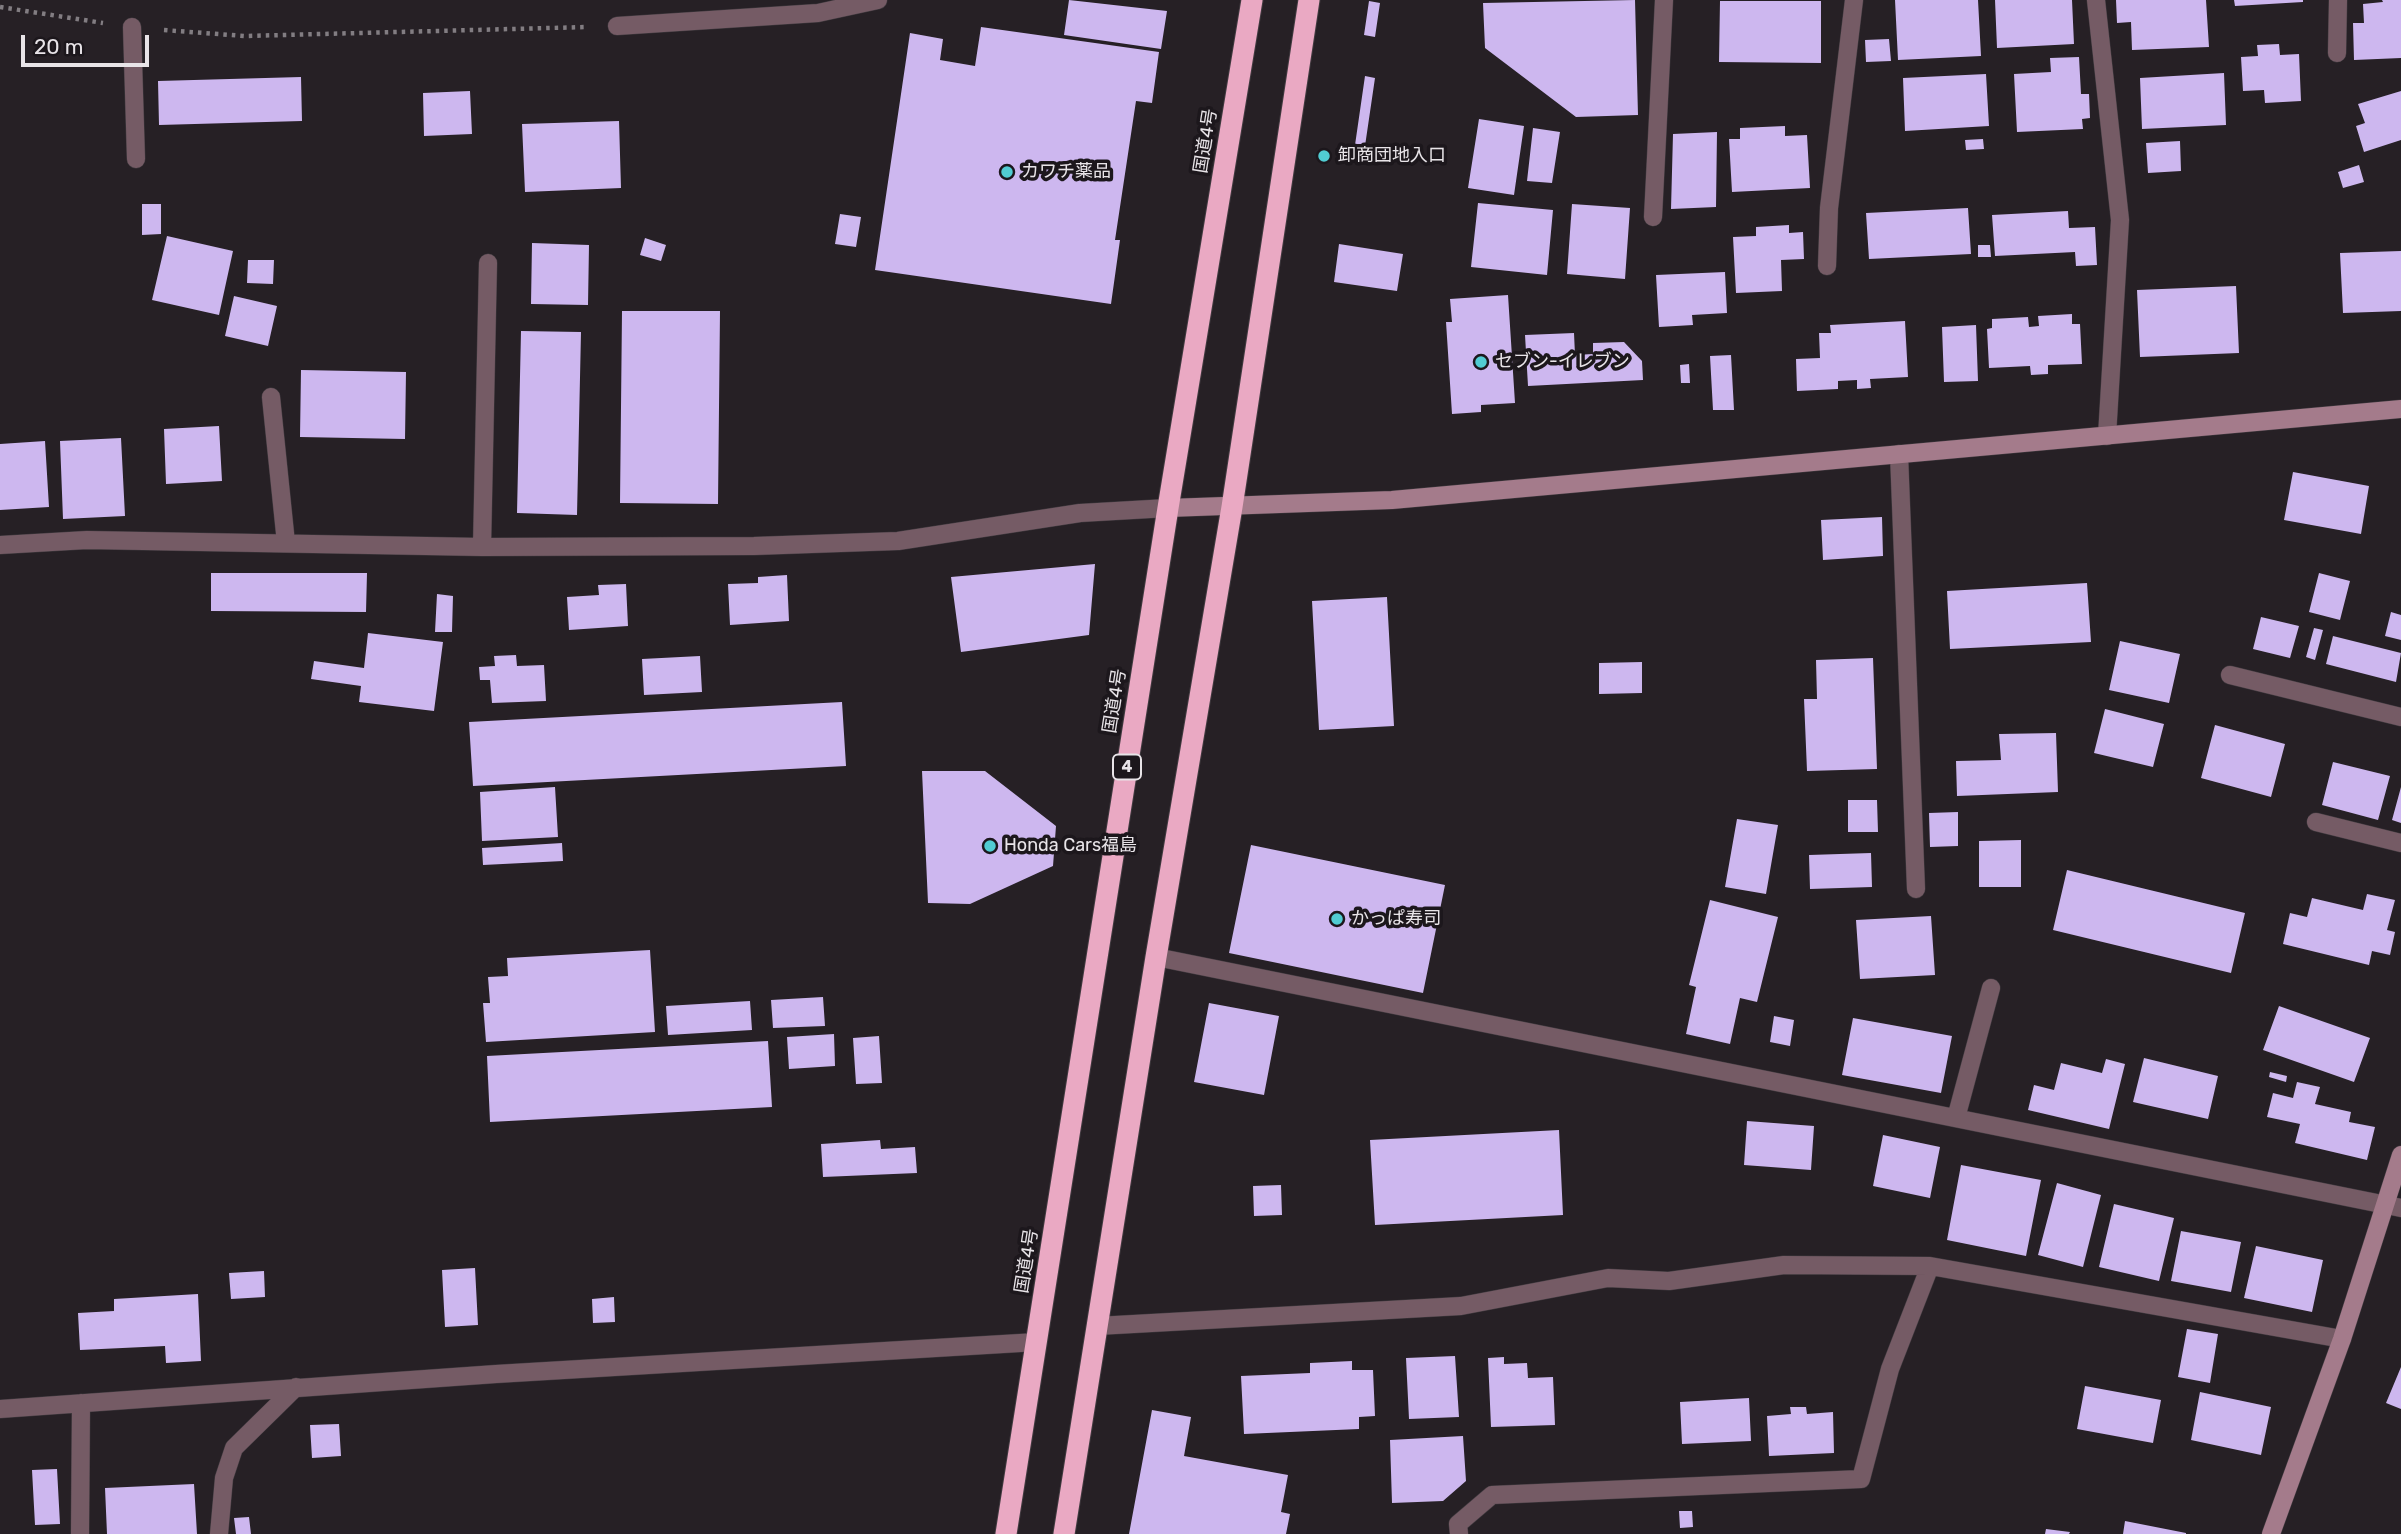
<!DOCTYPE html>
<meta charset="utf-8">
<style>
body{margin:0}
#map{position:relative;width:2401px;height:1534px;overflow:hidden;background:#262025;font-family:Rubik,sans-serif}
canvas{display:block}
.scale{position:absolute;left:21px;top:35px;width:128px;height:32px;box-sizing:border-box;border:4px solid #e8e4e8;border-top:0;padding-left:9px;font-size:21px;line-height:24px;white-space:nowrap;color:#e8e4e8;-webkit-text-stroke:5px #1c171c;paint-order:stroke}
</style>
<div id="map">
<canvas width="2401" height="1534"></canvas>
<div class="scale">20 m</div>
</div>
<script>
const g = document.querySelector('canvas').getContext('2d');
g.lineJoin = 'round';
function fillPath(path, color) { g.fillStyle = color; g.fill(path, 'evenodd'); }
function strokePath(path, color, width, dash) { g.strokeStyle = color; g.lineWidth = width; g.lineCap = dash ? 'butt' : 'round'; g.setLineDash(dash || []); g.stroke(path); }
function label(font, color, halo, rows, align = 'center') {
  g.font = font + ' Rubik,"Noto Sans JP",sans-serif'; g.lineWidth = 7; g.setLineDash([]); g.textBaseline = 'middle'; g.strokeStyle = halo; g.fillStyle = color; for (const [text, x, y, turn = 0] of rows) {
    g.save(); g.translate(x, y); g.rotate((+turn || 0) * Math.PI / 180); g.textAlign = isNaN(turn) ? turn : align; if (halo) g.strokeText(text, 0, 0); g.fillText(text, 0, 0); g.restore();
  }
}
const building = new Path2D(`
 M1069 0 1167 11 1161 49 1064 35Z
 M1635 0 1638 115 1576 117 1485 48 1483 3Z
 M1895 0H1978L1981 56 1898 60Z
 M1995 0H2072L2074 44 1997 48Z
 M2116 0H2206L2209 47 2132 50 2131 22 2117 23Z
 M2234 0H2303V2L2235 6Z
 M2382 0H2401V58L2354 60 2353 23H2364L2363 4 2383 2Z
 M1369 1 1380 3 1375 37 1364 35Z
 M1720 1H1821V63L1719 62Z
 M981 27 1159 52 1152 103 1136 101 1115 240H1120L1111 304 875 270 910 33 943 39 940 60 975 66Z
 M1889 39 1891 61 1866 62 1865 40Z
 M2279 44 2280 55 2299 54 2301 101 2265 103 2264 90 2243 91 2241 57 2258 56 2257 45Z
 M2079 57 2081 94H2089L2090 118 2082 119 2083 129 2017 132 2014 74 2051 72 2050 58Z
 M2224 73 2226 125 2142 129 2140 78Z
 M1986 74 1989 126 1905 131 1903 78Z
 M1365 76 1375 78 1365 146 1355 145Z
 M301 77 302 121 159 125 158 81Z
 M470 91 472 134 424 136 423 93Z
 M2401 91V140L2364 152 2356 126 2365 123 2358 104Z
 M1479 119 1524 126 1514 195 1468 188Z
 M619 121 621 188 525 192 522 124Z
 M1785 126V136L1807 135 1810 188 1732 192 1729 139H1740V128Z
 M1533 128 1560 132 1552 183 1527 181Z
 M1717 132 1716 207 1671 209 1673 134Z
 M1983 139 1984 149 1966 150 1965 140Z
 M2180 141 2181 171 2148 173 2146 143Z
 M2359 165 2364 182 2343 188 2338 172Z
 M1478 203 1553 210 1547 275 1471 267Z
 M142 204H161V234L142 235Z
 M1572 204 1630 208 1625 279 1567 274Z
 M1968 208 1971 254 1869 259 1866 213Z
 M2068 211 2069 228 2095 227 2097 265 2076 266 2075 252 1995 256 1992 215Z
 M840 214 861 217 856 247 835 244Z
 M1789 225V233L1803 232 1804 259 1781 260 1782 291 1736 293 1733 237 1756 236V227Z
 M167 236 233 251 219 315 152 300Z
 M645 238 666 245 661 261 640 255Z
 M532 243 589 245 588 305 531 304Z
 M1339 244 1403 254 1397 291 1334 282Z
 M1978 245H1990L1991 257H1978Z
 M2401 251V311L2343 313 2340 253Z
 M248 260H274L273 284 247 283Z
 M1725 272 1727 313 1692 315 1693 325 1659 327 1656 275Z
 M2236 286 2239 353 2140 357 2137 290Z
 M1508 295 1515 403 1481 405V412L1452 414 1446 322H1452L1450 299Z
 M234 296 277 306 268 346 225 336Z
 M622 311H720L718 504 620 503Z
 M2072 314V324H2080L2082 364 2048 365V374L2031 375 2030 366 1989 368 1987 329 1992 328V319L2028 317 2029 327 2039 326 2038 316Z
 M1905 321 1908 377 1870 379 1871 388 1857 389V380L1838 381V389L1797 391 1796 359 1820 358 1819 333H1831L1830 325Z
 M1976 325 1978 381 1944 382 1942 327Z
 M521 331 581 332 577 515 517 513Z
 M1574 333 1575 355 1593 354V343L1624 342 1642 361 1643 380 1528 386 1525 335Z
 M1731 355 1734 410H1713L1710 356Z
 M1689 364 1690 383H1681L1680 365Z
 M301 370 406 372 405 439 300 437Z
 M219 426 222 481 166 484 164 429Z
 M121 438 125 516 63 519 60 441Z
 M45 441 49 507 0 510V444Z
 M2293 472 2369 486 2361 534 2284 520Z
 M1882 517 1883 556 1823 560 1821 520Z
 M1095 564 1089 635 961 652 951 577Z
 M211 573H367L366 612 211 611Z
 M2319 573 2350 581 2340 620 2309 612Z
 M787 575 789 621 730 625 728 584 758 583V577Z
 M2087 583 2091 642 1950 649 1947 591Z
 M626 584 628 626 569 630 567 597 599 595 598 585Z
 M437 594 453 596 452 632H435Z
 M1387 597 1394 726 1319 730 1312 601Z
 M2391 612 2401 615V640L2385 636Z
 M2261 617 2299 626 2290 658 2253 649Z
 M2314 628 2323 630 2315 660 2306 657Z
 M368 633 443 642 434 711 359 702 361 686 311 679 314 661 364 668Z
 M2333 636 2401 653 2396 682 2326 664Z
 M2120 641 2180 654 2169 703 2109 690Z
 M516 655 517 666 544 665 546 701 492 703 490 680H480L479 667 495 666 494 656Z
 M700 656 702 692 644 695 642 659Z
 M1873 658 1877 769 1807 771 1804 699H1817L1816 660Z
 M1642 662V693L1599 694V663Z
 M842 702 846 766 473 786 469 722Z
 M2105 709 2164 724 2153 767 2094 753Z
 M2215 725 2285 744 2271 797 2201 778Z
 M2056 733 2058 792 1957 796 1956 761 2001 760 1999 734Z
 M2333 762 2390 776 2378 820 2322 805Z
 M922 771H985L1056 826 1053 866 970 904 928 903Z
 M555 787 558 837 482 841 480 792Z
 M2401 787V823L2392 820Z
 M1848 800H1877L1878 832H1848Z
 M1958 812V846L1930 847 1929 813Z
 M1737 819 1778 825 1766 894 1725 887Z
 M2021 840V887H1979V841Z
 M562 843 563 861 483 865 482 848Z
 M1251 845 1445 885 1423 993 1229 953Z
 M1871 853 1872 887 1810 889 1809 855Z
 M2067 870 2245 913 2231 973 2053 930Z
 M2367 894 2395 900 2387 930 2395 932 2390 955 2372 951 2369 965 2283 944 2290 913 2307 917 2312 898 2363 910Z
 M1710 900 1778 917 1757 1002 1740 998 1730 1044 1686 1034 1696 987 1689 985Z
 M1931 916 1935 975 1860 979 1856 920Z
 M650 950 655 1032 486 1042 483 1003H490L488 977 508 976 507 958Z
 M823 997 825 1026 773 1028 771 1000Z
 M750 1001 752 1030 668 1035 666 1006Z
 M1209 1003 1279 1016 1264 1095 1194 1082Z
 M2279 1006 2370 1038 2354 1082 2263 1050Z
 M1774 1016 1794 1020 1790 1046 1770 1042Z
 M1853 1018 1952 1036 1941 1093 1842 1075Z
 M834 1034 835 1066 789 1069 787 1037Z
 M879 1036 882 1083 856 1084 853 1038Z
 M768 1041 772 1107 490 1122 487 1056Z
 M2144 1058 2218 1076 2208 1119 2133 1102Z
 M2106 1059 2125 1064 2109 1129 2028 1110 2034 1085 2054 1090 2061 1063 2102 1073Z
 M2270 1072 2287 1076 2286 1082 2269 1077Z
 M2297 1082 2320 1087 2315 1104 2351 1112 2349 1122 2375 1127 2367 1160 2295 1143 2300 1124 2267 1117 2273 1093 2293 1098Z
 M1747 1121 1814 1126 1811 1170 1744 1165Z
 M1559 1130 1563 1215 1375 1225 1370 1140Z
 M1883 1135 1940 1147 1930 1198 1873 1186Z
 M880 1140 881 1149 915 1147 917 1173 823 1177 821 1144Z
 M1961 1165 2041 1180 2026 1256 1947 1240Z
 M2057 1183 2101 1195 2083 1267 2038 1255Z
 M1281 1185 1282 1215 1254 1216 1253 1186Z
 M2114 1204 2174 1218 2159 1281 2099 1267Z
 M2181 1231 2241 1242 2231 1292 2171 1281Z
 M2256 1246 2323 1260 2312 1312 2244 1298Z
 M475 1268 478 1325 445 1327 442 1270Z
 M264 1271 265 1297 231 1299 229 1273Z
 M198 1294 201 1361 166 1363 165 1346 80 1350 78 1313 114 1311V1299Z
 M614 1297 615 1322 593 1323 592 1299Z
 M2187 1329 2218 1334 2210 1383 2178 1377Z
 M1455 1356 1459 1417 1409 1419 1406 1358Z
 M1504 1357V1364L1527 1363 1528 1378 1553 1377 1555 1425 1491 1427 1488 1358Z
 M1352 1361V1370H1373L1375 1416 1359 1417V1429L1244 1434 1241 1376 1310 1373V1363Z
 M2401 1367V1409L2386 1403Z
 M2085 1386 2161 1400 2153 1443 2077 1429Z
 M2200 1392 2271 1407 2261 1455 2191 1440Z
 M1749 1398 1751 1441 1682 1444 1680 1402Z
 M1790 1407H1806L1807 1414 1833 1412 1834 1453 1769 1456 1767 1416 1791 1414Z
 M1152 1410 1191 1417 1184 1456 1288 1475 1281 1512 1290 1514 1286 1534H1129Z
 M339 1424 341 1456 312 1458 310 1425Z
 M1463 1436 1466 1481 1443 1501 1392 1503 1390 1440Z
 M57 1469 60 1524 35 1525 32 1470Z
 M194 1484 197 1534H107L105 1488Z
 M1679 1511H1692L1693 1527 1680 1528Z
 M249 1517 251 1534H236L234 1518Z
 M2125 1521 2186 1533V1534H2123Z
 M2046 1529 2070 1532 2069 1534H2045Z`);
const path = new Path2D(`
 M0 7 103 23
 M164 30 245 36 588 27`);
const lane = new Path2D(`
 M132 27 136 159`);
const street = new Path2D(`
 M2096 0 2120 220 2107 436
 M617 26 818 13 878 0
 M2337 53 2338 0
 M1653 217 1664 0
 M1827 266 1829 208 1854 0
 M271 397 286 543
 M1899 454 1916 889
 M0 545 87 540 482 547 754 546 898 541 1080 513 1168 508
 M482 547 488 263
 M2230 675 2401 717
 M2316 822 2401 843
 M1156 957 2401 1208
 M1956 1118 1991 988
 M1097 1326 1461 1306 1608 1278 1669 1281 1784 1265 1930 1266 2342 1339
 M0 1409 496 1374 1037 1342
 M80 1534 81 1403
 M219 1534 224 1478 234 1448 296 1387
 M1459 1534 1458 1524 1492 1495 1861 1479 1890 1369 1930 1266`);
const secondary = new Path2D(`
 M1168 508 1392 500 2401 409
 M2271 1534 2342 1339 2401 1155`);
const highway = new Path2D(`
 M1006 1534 1168 508 1252 0
 M1064 1534 1156 957 1232 507 1309 0`);
const markers = [
 [1324,156,7,"#51ccd2"],
 [1007,172,7,"#51ccd2"],
 [1481,362,7,"#51ccd2"],
 [990,846,7,"#51ccd2"],
 [1337,919,7,"#51ccd2"]
];
const shields = [
 [1127,767,28]
];
const shieldNames = [
 ["4",1127,767]
];
const streetNames = [
 ["国道4号",1206,141,-81],
 ["国道4号",1115,701,-81],
 ["国道4号",1027,1261,-81]
];
const poiNames = [
 ["卸商団地入口",1338,156],
 ["カワチ薬品",1021,172],
 ["セブン-イレブン",1495,362],
 ["Honda Cars福島",1004,846],
 ["かっぱ寿司",1351,919]
];
fillPath(building, '#cdb7ef');
strokePath(lane, '#413b40', 19);
strokePath(street, '#413b40', 19);
strokePath(secondary, '#413b40', 19);
strokePath(highway, '#413b40', 23);
strokePath(path, '#827d82', 4.5, [3.5, 5]);
strokePath(lane, '#755b65', 18);
strokePath(street, '#755b65', 18);
strokePath(secondary, '#a47b8b', 18);
strokePath(highway, '#eaa9c3', 21);
for (const [x, y, r, color] of markers) { const dot = new Path2D(); dot.arc(x, y, r, 0, 2 * Math.PI); g.fillStyle = color; g.fill(dot); strokePath(dot, '#1c171c', 2.5); }
for (const [x, y, w] of shields) { const box = new Path2D(); box.roundRect(x - w / 2, y - 12.5, w, 25, 5); g.fillStyle = '#1c171c'; g.fill(box); strokePath(box, '#e8e4e8', 2); }
label('bold 16px', '#e8e4e8', null, shieldNames);
label('18px', '#e8e4e8', '#1c171c', streetNames);
label('18px', '#e8e4e8', '#1c171c', poiNames, 'left');
</script>
